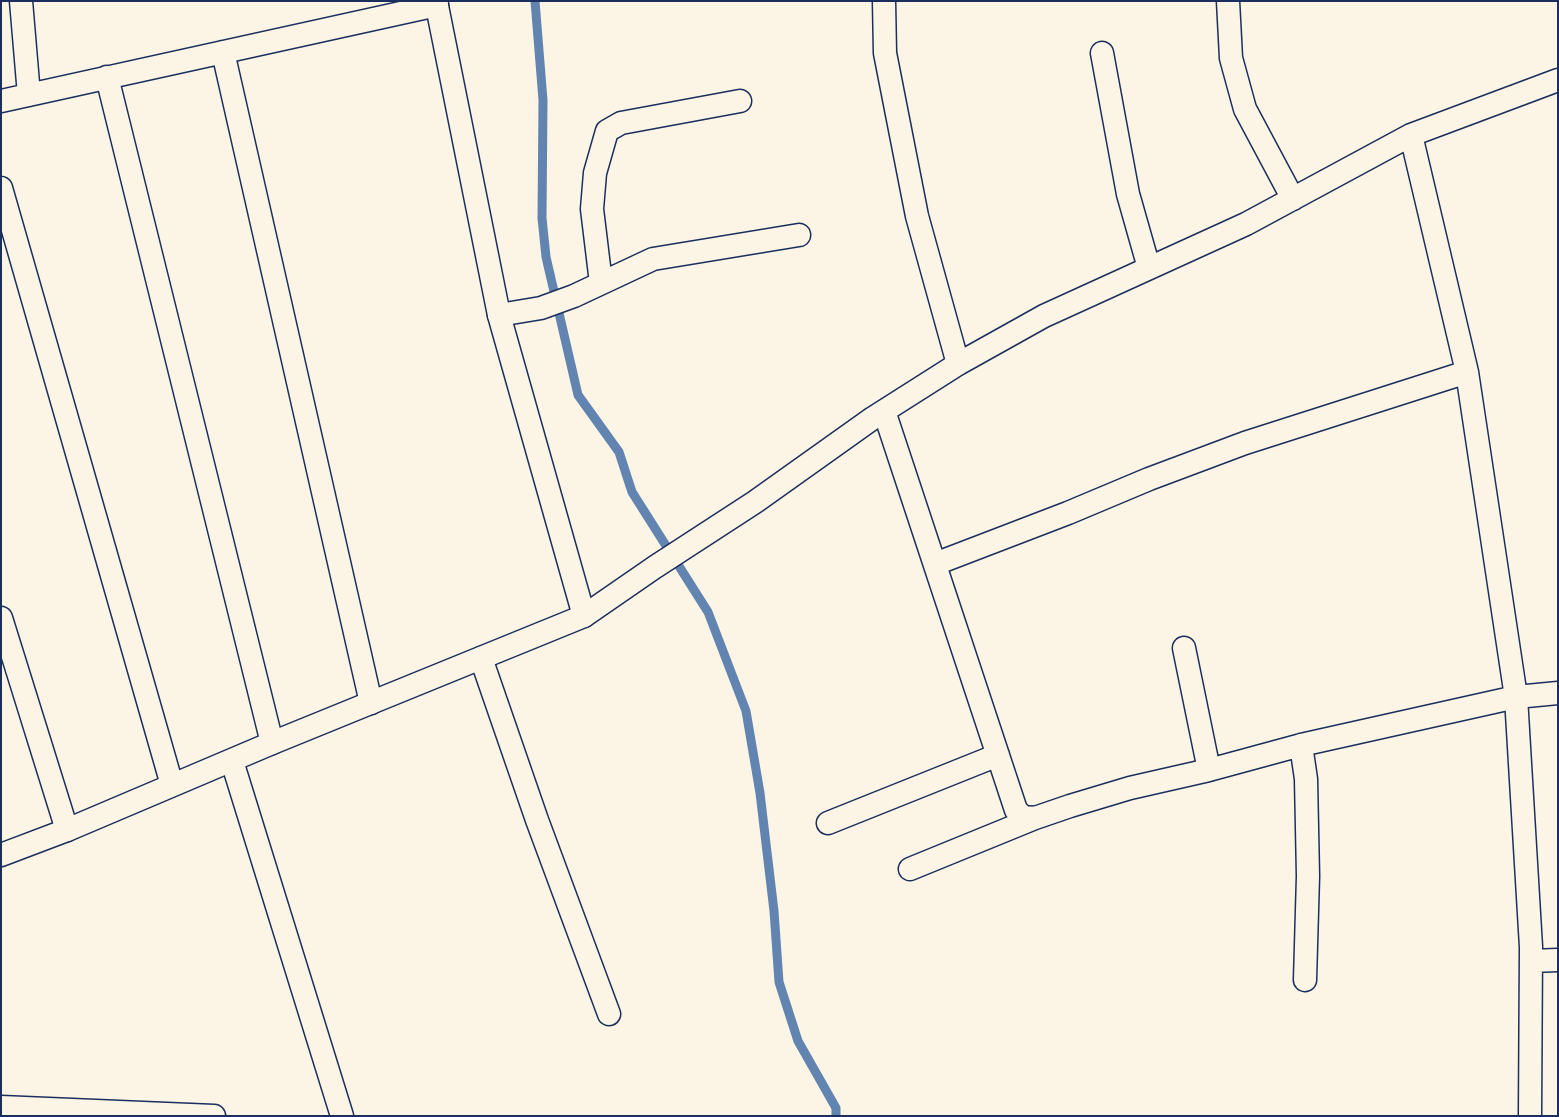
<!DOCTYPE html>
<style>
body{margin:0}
#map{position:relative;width:1559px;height:1117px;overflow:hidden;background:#fcf5e5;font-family:"Shantell Sans",sans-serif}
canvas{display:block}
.frame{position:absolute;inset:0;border:2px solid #1b2f5e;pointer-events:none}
</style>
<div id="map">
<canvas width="1559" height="1117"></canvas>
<div class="frame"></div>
</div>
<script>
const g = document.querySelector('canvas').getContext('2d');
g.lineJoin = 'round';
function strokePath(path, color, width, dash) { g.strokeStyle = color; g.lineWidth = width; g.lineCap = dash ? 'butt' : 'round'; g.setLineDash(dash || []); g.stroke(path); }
const stream = new Path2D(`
 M535 1 543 100 542 218 546 257 578 395 619 452 632 492 708 612 746 711 760 793 774 911 779 982 798 1041 836 1108V1116`);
const street = new Path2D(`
 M21 1 29 95
 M884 1 885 53 917 216 958 364
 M1228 1 1231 58 1245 109 1293 199
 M223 52 371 703
 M1102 53 1128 194 1149 268
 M107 77 272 743
 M1 101 437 5
 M1411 135 1467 372 1516 697 1531 947 1530 1116
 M1 188 172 785
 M601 283 592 209 595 173 607 131 621 123 740 101
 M499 315 541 308 574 296 653 259 799 235
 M884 411 1016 810 1023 817 1035 818 1070 806 1130 788 1209 770 1301 745 1516 697 1558 693
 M935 564 1068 513 1149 479 1245 443 1467 372
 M584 616 655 567 755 502 873 418 958 364 1044 316 1246 224 1411 135 1558 80
 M1 618 67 830
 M1184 648 1209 770
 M481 658 537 820 609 1014
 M1301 745 1306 779 1308 876 1305 980
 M232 761 342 1116
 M828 823 998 755
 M910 869 1035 818
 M1531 961 1558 960`);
const secondary = new Path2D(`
 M1 855 67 830 272 743 584 616 499 315 436 1`);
const primary = new Path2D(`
 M1 1107 214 1116`);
strokePath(stream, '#6184b1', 9);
strokePath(street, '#1b2f5e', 25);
strokePath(secondary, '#1b2f5e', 25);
strokePath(primary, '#1b2f5e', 25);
strokePath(street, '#fcf5e5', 22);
strokePath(secondary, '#fcf5e5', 22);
strokePath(primary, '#fcf5e5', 22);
</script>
